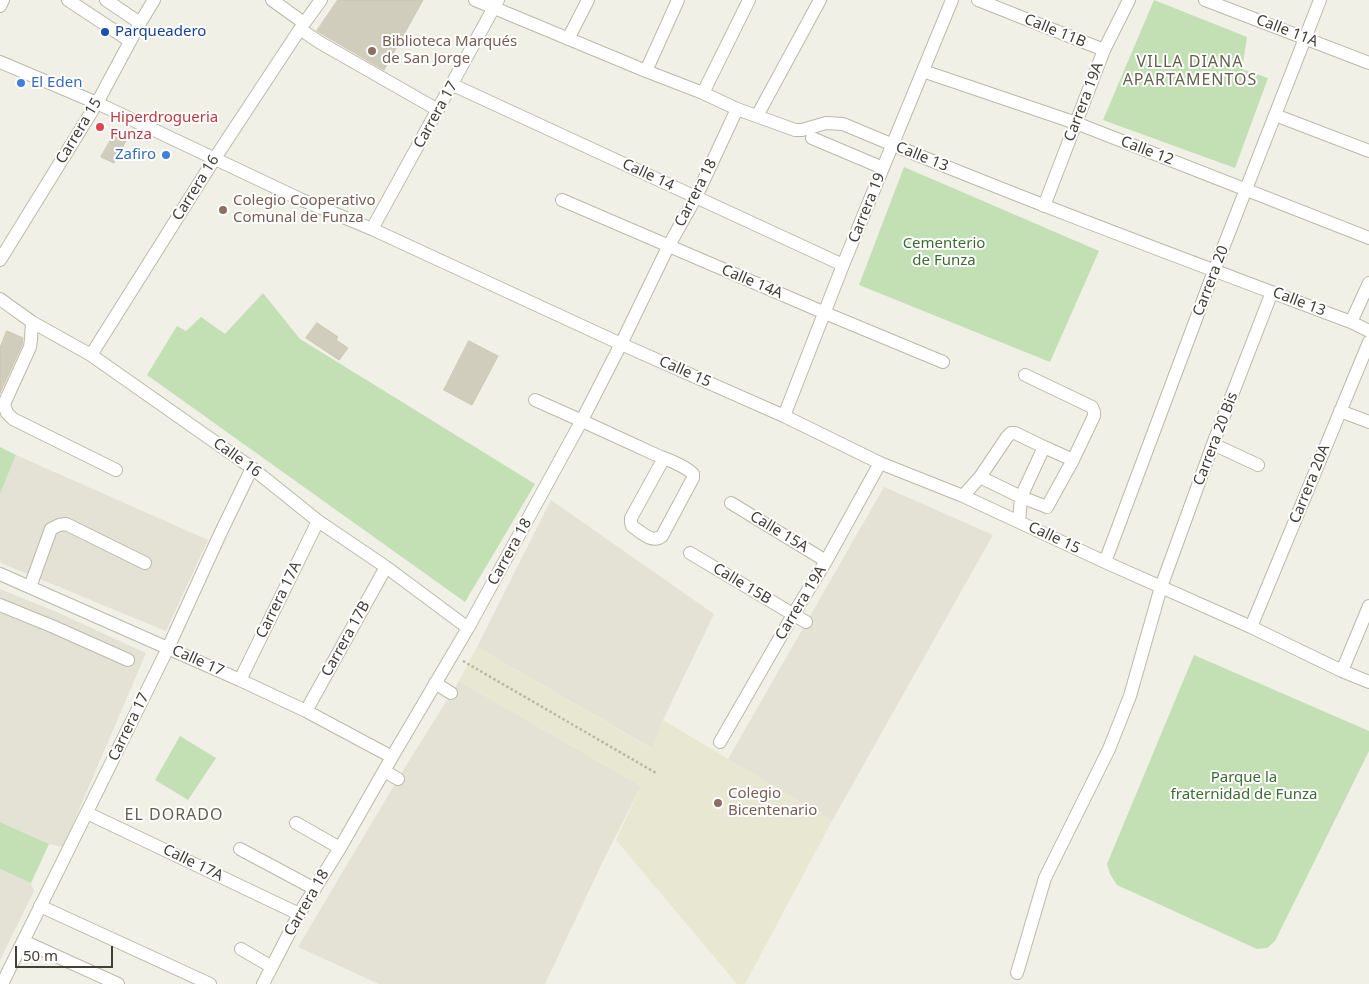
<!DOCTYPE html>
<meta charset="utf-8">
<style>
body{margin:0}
#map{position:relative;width:1369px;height:984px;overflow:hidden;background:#f0f0e6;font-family:"Noto Sans",sans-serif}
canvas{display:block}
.scale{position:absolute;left:15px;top:946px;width:98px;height:22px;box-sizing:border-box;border:2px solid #424036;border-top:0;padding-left:6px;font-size:15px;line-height:18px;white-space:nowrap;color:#424036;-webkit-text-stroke:4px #fff;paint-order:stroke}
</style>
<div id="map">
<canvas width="1369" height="984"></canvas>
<div class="scale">50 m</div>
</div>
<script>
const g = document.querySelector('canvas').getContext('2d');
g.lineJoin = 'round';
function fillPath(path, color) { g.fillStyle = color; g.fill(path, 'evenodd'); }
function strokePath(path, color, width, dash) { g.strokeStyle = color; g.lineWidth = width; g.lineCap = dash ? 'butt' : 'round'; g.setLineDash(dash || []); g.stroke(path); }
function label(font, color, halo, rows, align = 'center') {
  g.font = font + ' "Noto Sans",sans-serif'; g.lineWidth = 4; g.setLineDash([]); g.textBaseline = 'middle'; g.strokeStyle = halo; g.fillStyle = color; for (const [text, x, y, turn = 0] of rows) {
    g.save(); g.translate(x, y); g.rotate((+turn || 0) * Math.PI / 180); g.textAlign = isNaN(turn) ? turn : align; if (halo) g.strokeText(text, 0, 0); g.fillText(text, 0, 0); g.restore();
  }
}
const residential = new Path2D(`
 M16 455 208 540 166 631 1 563 0 559V494Z
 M884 487 993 535 832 821 728 759Z
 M551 500 714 614 663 720 653 749 477 647Z
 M0 589 59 613 146 653 63 847 49 844 0 822Z
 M459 681 641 786 603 861 545 984H379L298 947 402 772Z
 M0 869 31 883 34 891 0 960Z`);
const education = new Path2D(`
 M477 647 652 749 663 720 832 821 745 984H737L616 840 641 786 459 681Z`);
const green = new Path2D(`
 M1154 0 1247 37 1242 69 1268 78 1235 168 1103 120Z
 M904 167 1099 251 1050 362 859 285Z
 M263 293 300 339 535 484 465 602 147 375 177 326 186 331 201 317 225 334Z
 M0 447 16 455 0 494Z
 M1194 655 1369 731V751L1275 941 1267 948 1257 949 1117 885 1110 874 1107 864Z
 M180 736 216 758 188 800 155 780Z
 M0 822 49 844 31 883 0 869Z`);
const building = new Path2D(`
 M338 0H423L384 70 317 31Z
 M116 131 128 137 114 163 101 157Z
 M317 323 338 337 336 340 348 348 339 360 306 338Z
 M7 331 23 338 22 345 0 393V348Z
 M469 341 498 356 472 405 444 390Z`);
const path = new Path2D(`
 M463 661 656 773`);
const minor = new Path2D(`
 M68 0 130 41
 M106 0 140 23
 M272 0 304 23
 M475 0 646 71 703 93 737 109 795 130H802L826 123 843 124C1011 195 1181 258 1351 322L1369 331
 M978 0 1104 50
 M1205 0 1369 63
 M0 6 3 0
 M300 29 319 42 438 110
 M568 39 588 0
 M0 62 97 103 302 200 372 229 621 344 784 416 880 463 963 496 1105 562 1251 627 1342 671 1369 682
 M646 71 678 0
 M923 71 1076 123 1369 238
 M453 85 843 265
 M703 93 749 0
 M1275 115 1369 151
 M757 116 820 0
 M812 138 883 168
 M562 200 825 313 943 362
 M1044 206 1104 50 1129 0
 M372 229 498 0
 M0 260 97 103 140 23 154 0
 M0 299 32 322 91 355 252 468 318 521 386 567 468 628
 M32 322 31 339 30 347 4 404 7 413 13 419 116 470
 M1351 322 1369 283
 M91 355 215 158 300 29 321 0
 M535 400C574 417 613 435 652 453 665 459 683 464 693 474V478L662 536C652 544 641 532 632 526L631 522V518L664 458
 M1340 411 1369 422
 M784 416 843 265 952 0
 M1213 444 1258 465
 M980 477 1007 437 1011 433H1015L1044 447
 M963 496 980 477 1021 497 1047 507 1073 460
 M731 503 826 561
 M1019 522 1021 497 1044 447 1073 460 1094 416V412L1092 407 1025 375
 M690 553 806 622
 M1105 562 1214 271 1320 0
 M0 574 240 680 306 711 392 757
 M30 587 51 529 59 525 66 524 145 563
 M0 605 54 627 128 660
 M1251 627 1369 342
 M1342 671 1369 606
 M240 680 318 521
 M435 683 451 693
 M306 711 386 567
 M720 742 793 615 826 561 880 463
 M384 771 398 779
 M87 813 299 914
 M296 823 340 848
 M240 849 315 889
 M40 906 210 984
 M23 941 118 984
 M241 949 272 967
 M1017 973 1045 878 1109 749 1130 696 1161 587 1213 444 1272 292
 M2 984 168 648 221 532 252 468
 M263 984 299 914 340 848 392 757 468 628 582 420 621 344 668 247 696 197 737 109`);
const markers = [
 [105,32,5,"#1a4fb4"],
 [372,51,5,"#8d6e63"],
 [21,83,5,"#3f7fe0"],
 [100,127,5,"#e0444e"],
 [166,155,5,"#3f7fe0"],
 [223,210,5,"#8d6e63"],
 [718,803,5,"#8d6e63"]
];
const streetNames = [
 ["Calle 11B",1055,31,22],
 ["Calle 11A",1287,31,21],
 ["Carrera 19A",1084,102,-69],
 ["Carrera 17",436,115,-61],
 ["Carrera 15",79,131,-59],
 ["Calle 12",1147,151,21],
 ["Calle 13",922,157,22],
 ["Calle 14",648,175,25],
 ["Carrera 16",196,188,-58],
 ["Carrera 18",696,193,-63],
 ["Carrera 19",867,208,-68],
 ["Carrera 20",1211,281,-69],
 ["Calle 14A",752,282,23],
 ["Calle 13",1299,302,21],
 ["Calle 15",685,372,24],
 ["Carrera 20 Bis",1216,439,-69],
 ["Calle 16",237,458,36],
 ["Carrera 20A",1310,484,-68],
 ["Calle 15A",779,532,31],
 ["Calle 15",1054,538,25],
 ["Carrera 18",510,552,-61],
 ["Calle 15B",742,584,31],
 ["Carrera 17A",279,600,-64],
 ["Carrera 19A",801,603,-59],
 ["Carrera 17B",346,639,-61],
 ["Calle 17",198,661,24],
 ["Carrera 17",129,727,-64],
 ["Calle 17A",193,863,26],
 ["Carrera 18",307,903,-60]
];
const transitNames = [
 ["Parqueadero",115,32]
];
const educationNames = [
 ["Biblioteca Marqués",382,42],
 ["de San Jorge",382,59],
 ["Colegio Cooperativo",233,201],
 ["Comunal de Funza",233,218],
 ["Colegio",728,794],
 ["Bicentenario",728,811]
];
const shopNames = [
 ["El Eden",31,83],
 ["Zafiro",156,155,"right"]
];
const healthNames = [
 ["Hiperdrogueria",110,118],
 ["Funza",110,135]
];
const parkNames = [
 ["Cementerio",944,244],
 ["de Funza",944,261],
 ["Parque la",1244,778],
 ["fraternidad de Funza",1244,795]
];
const neighbourhoodNames = [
 ["VILLA DIANA",1190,62],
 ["APARTAMENTOS",1190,80],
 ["EL DORADO",174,815]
];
fillPath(residential, '#e4e2d4');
fillPath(education, '#e8e7d1');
fillPath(green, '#c2e0b3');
fillPath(building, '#d1cdbd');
strokePath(building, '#cac6b1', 1);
strokePath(minor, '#bbb9a9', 14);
strokePath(path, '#bbb79d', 2.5, [2.5, 2.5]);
strokePath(minor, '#fff', 12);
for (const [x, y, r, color] of markers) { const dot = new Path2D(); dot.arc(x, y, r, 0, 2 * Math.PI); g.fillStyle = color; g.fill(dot); strokePath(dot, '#fff', 2); }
label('15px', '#424036', '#fff', streetNames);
label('15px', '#164399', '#fff', transitNames, 'left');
label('15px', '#785e54', '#fff', educationNames, 'left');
label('15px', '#366cbe', '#fff', shopNames, 'left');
label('15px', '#be3a42', '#fff', healthNames, 'left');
label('15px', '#3a6c31', '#fff', parkNames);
g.letterSpacing = '1px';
label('16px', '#64604e', '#fff', neighbourhoodNames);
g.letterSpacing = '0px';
</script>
